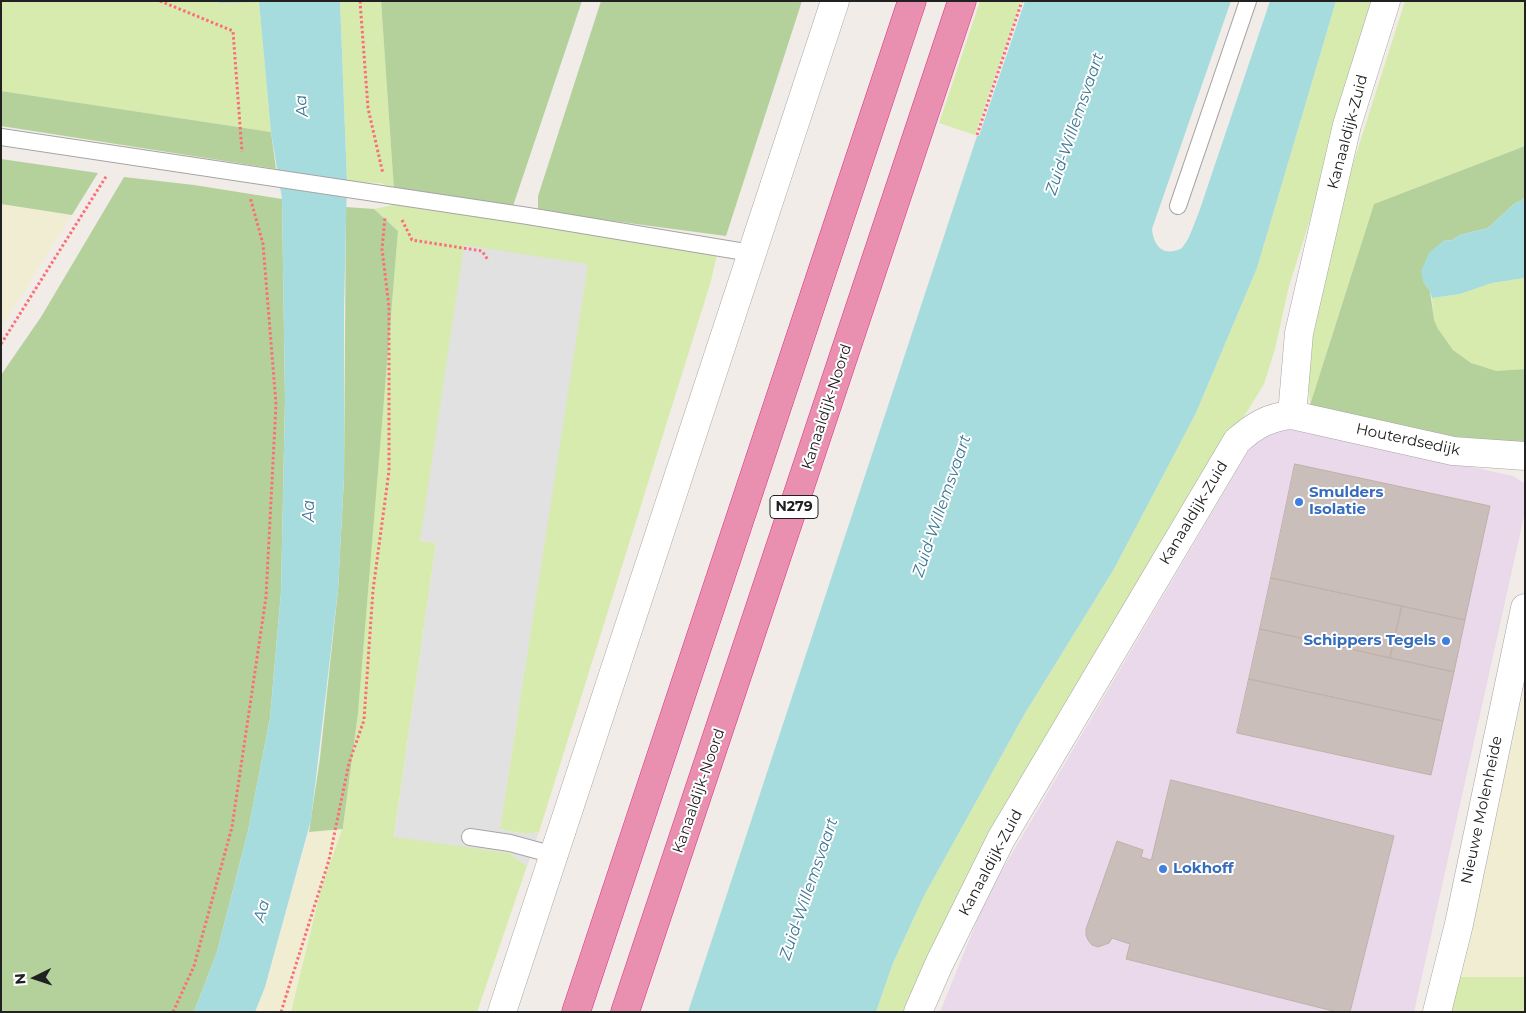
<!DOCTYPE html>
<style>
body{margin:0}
#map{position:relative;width:1526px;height:1013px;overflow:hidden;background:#f1ece7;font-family:Montserrat,sans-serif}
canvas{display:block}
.frame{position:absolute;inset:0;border:2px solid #212121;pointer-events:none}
.north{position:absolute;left:10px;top:953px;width:50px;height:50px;-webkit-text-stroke:4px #fff;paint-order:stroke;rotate:266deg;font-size:14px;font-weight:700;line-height:20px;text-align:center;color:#212121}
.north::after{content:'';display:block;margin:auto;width:18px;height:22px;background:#212121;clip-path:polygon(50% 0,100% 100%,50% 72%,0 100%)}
</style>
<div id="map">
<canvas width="1526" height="1013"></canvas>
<div class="frame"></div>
<div class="north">N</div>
</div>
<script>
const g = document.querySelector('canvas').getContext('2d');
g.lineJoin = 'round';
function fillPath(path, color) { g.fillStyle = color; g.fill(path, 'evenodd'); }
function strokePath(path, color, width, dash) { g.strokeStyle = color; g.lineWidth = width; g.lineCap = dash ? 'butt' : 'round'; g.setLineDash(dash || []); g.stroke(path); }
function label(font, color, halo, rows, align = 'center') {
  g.font = font + ' Montserrat,sans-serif'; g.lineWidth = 4; g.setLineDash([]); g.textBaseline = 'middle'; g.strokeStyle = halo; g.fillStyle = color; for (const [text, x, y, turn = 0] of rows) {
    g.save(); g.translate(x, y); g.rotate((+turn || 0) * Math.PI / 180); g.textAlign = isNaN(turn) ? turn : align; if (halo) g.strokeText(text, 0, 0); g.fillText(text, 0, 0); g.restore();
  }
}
const industrial = new Path2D(`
 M1289 427 1513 476 1525 484V512L1414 1012H940L987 896 1253 443Z`);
const farmland = new Path2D(`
 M1 204 72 215 1 328Z
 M1525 687V977H1460Z
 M343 829 321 889 291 1012H255L265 987 309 832Z`);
const grass = new Path2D(`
 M1 1H216L220 3 259 1 271 132 1 91Z
 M340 1H381L394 190 381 183 347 182Z
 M980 1H1021L975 135 939 123Z
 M1336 1H1379L1289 286 1275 349 1264 384 1140 586 905 1012H876L893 963 924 896 1024 715 1114 569 1196 413 1257 268Z
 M1405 1H1525V146L1374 204 1310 405 1307 360 1344 192Z
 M398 204 717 254 711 281 539 832 525 834 500 829 587 265 421 541 436 543 394 836 509 853 527 866 477 1012H291L321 889 343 827 358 713 398 231 374 209Z
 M1525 278V369C1516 369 1507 371 1498 371 1473 371 1441 344 1434 321 1432 314 1433 305 1432 298L1460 294 1492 283Z
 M1460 977H1525V1012H1451Z`);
const forest = new Path2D(`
 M381 1H582L513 206 394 190Z
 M601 1H802L726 236 538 211V196Z
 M1 91 271 132 276 169 1 126Z
 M1525 146V198L1514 204 1488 228 1460 235 1452 240 1443 241 1423 281 1430 291 1434 320 1438 329 1453 350 1471 363 1496 371 1525 369V442C1458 445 1384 425 1318 413L1310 405 1374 204Z
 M1 159 98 173 72 215 1 204Z
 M124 177 194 185 282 199 285 400 281 592 270 718 248 831 217 952 194 1012H1V375L41 317Z
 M346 207 374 209 398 231 358 713 343 827V829L309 832 320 758 338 590 344 477Z`);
const parking = new Path2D(`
 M464 245 588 264 500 829 525 834 539 832 527 866 509 853 394 837 436 543 420 541Z`);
const water = new Path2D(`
 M216 1H340L347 182 344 309V477L338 590 311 820 265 987 255 1012H194L217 952 248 831 270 718 281 592 285 400 282 199 271 132 259 2 220 3Z
 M1025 1H1231L1152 229C1153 241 1159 254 1174 251 1178 250 1182 249 1184 245 1190 238 1195 221 1199 212L1270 1H1336L1257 268 1196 413 1114 569 1024 715 924 896 893 963 876 1012H688L977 136H979Z
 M1525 198V278L1492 283 1460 294 1432 298 1430 291 1423 281 1421 271 1429 253 1443 241 1452 240 1460 235 1488 228 1514 204Z`);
const building = new Path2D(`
 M1295 464 1490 506 1465 620 1271 578Z
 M1271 578 1402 606 1390 658 1260 629Z
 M1402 606 1465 620 1454 672 1390 658Z
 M1260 629 1454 672 1443 721 1249 679Z
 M1249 679 1443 721 1431 775 1237 733Z
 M1171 780 1394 836 1350 1012H1337L1126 959 1130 944 1112 938 1109 943 1098 947 1092 945 1088 940 1086 935V929L1117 841 1143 850 1141 857 1151 860Z`);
const path = new Path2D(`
 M160 1 233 31 242 152
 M360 1 368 108 383 174
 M977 135 1022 1
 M402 220 412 240 482 251 488 260
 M1 344 107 175
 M173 1012 194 966 232 827 266 597 276 404 263 244 250 197
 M281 1012 329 860 349 763 364 720 373 590 389 471V307L382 249 385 217`);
const lane = new Path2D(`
 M1 137 528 216 751 253
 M1178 206 1248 1
 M470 837 510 843 554 855`);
const street = new Path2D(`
 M1292 415 1299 333 1347 125 1386 1
 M502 1012 835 1
 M918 1012 939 964 1001 839 1237 441C1254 426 1268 417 1292 415L1453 451 1525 456
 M1437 1012 1459 924 1525 608`);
const highway = new Path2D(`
 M576 1012 912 1
 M625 1012 962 1`);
const markers = [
 [1299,502,5,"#3f7fe0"],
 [1446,641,5,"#3f7fe0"],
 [1163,869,5,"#3f7fe0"]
];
const shields = [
 [794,507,48]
];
const shieldNames = [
 ["N279",794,507]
];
const streetNames = [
 ["Kanaaldijk-Zuid",1348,132,-75],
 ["Kanaaldijk-Noord",827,407,-72],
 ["Houterdsedijk",1408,440,12],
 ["Kanaaldijk-Zuid",1194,513,-59],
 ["Kanaaldijk-Noord",699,791,-71],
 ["Nieuwe Molenheide",1482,810,-78],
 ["Kanaaldijk-Zuid",991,863,-62]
];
const shopNames = [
 ["Smulders",1309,493],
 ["Isolatie",1309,510],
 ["Schippers Tegels",1436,641,"right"],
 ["Lokhoff",1173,869]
];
const waterNames = [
 ["Aa",302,106,-96],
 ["Zuid-Willemsvaart",1075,124,-71],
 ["Zuid-Willemsvaart",942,506,-71],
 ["Aa",309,511,-90],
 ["Zuid-Willemsvaart",809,889,-71],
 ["Aa",262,911,-74]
];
fillPath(industrial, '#ead9ea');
fillPath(farmland, '#f0edd3');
fillPath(grass, '#d6ebad');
fillPath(forest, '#b4d19c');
fillPath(parking, '#e1e1e1');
fillPath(water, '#a7dcdf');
fillPath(building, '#c9beba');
strokePath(building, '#c3b0a9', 1);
strokePath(lane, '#a5a5a5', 18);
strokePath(street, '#a5a5a5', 29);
strokePath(highway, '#de2584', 29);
strokePath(path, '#fc6e77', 3, [2.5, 2.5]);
strokePath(lane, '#fff', 16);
strokePath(street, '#fff', 28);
strokePath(highway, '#e98faf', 28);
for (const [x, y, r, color] of markers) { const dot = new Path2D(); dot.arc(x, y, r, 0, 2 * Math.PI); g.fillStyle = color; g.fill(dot); strokePath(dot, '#fff', 2); }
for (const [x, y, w] of shields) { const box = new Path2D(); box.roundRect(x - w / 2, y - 11.5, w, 23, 4); g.fillStyle = '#fff'; g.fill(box); strokePath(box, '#212121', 1); }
label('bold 14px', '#212121', null, shieldNames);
label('15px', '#212121', '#fff', streetNames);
label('bold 15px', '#366cbe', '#fff', shopNames, 'left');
label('italic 16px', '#3f7793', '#fff', waterNames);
</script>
